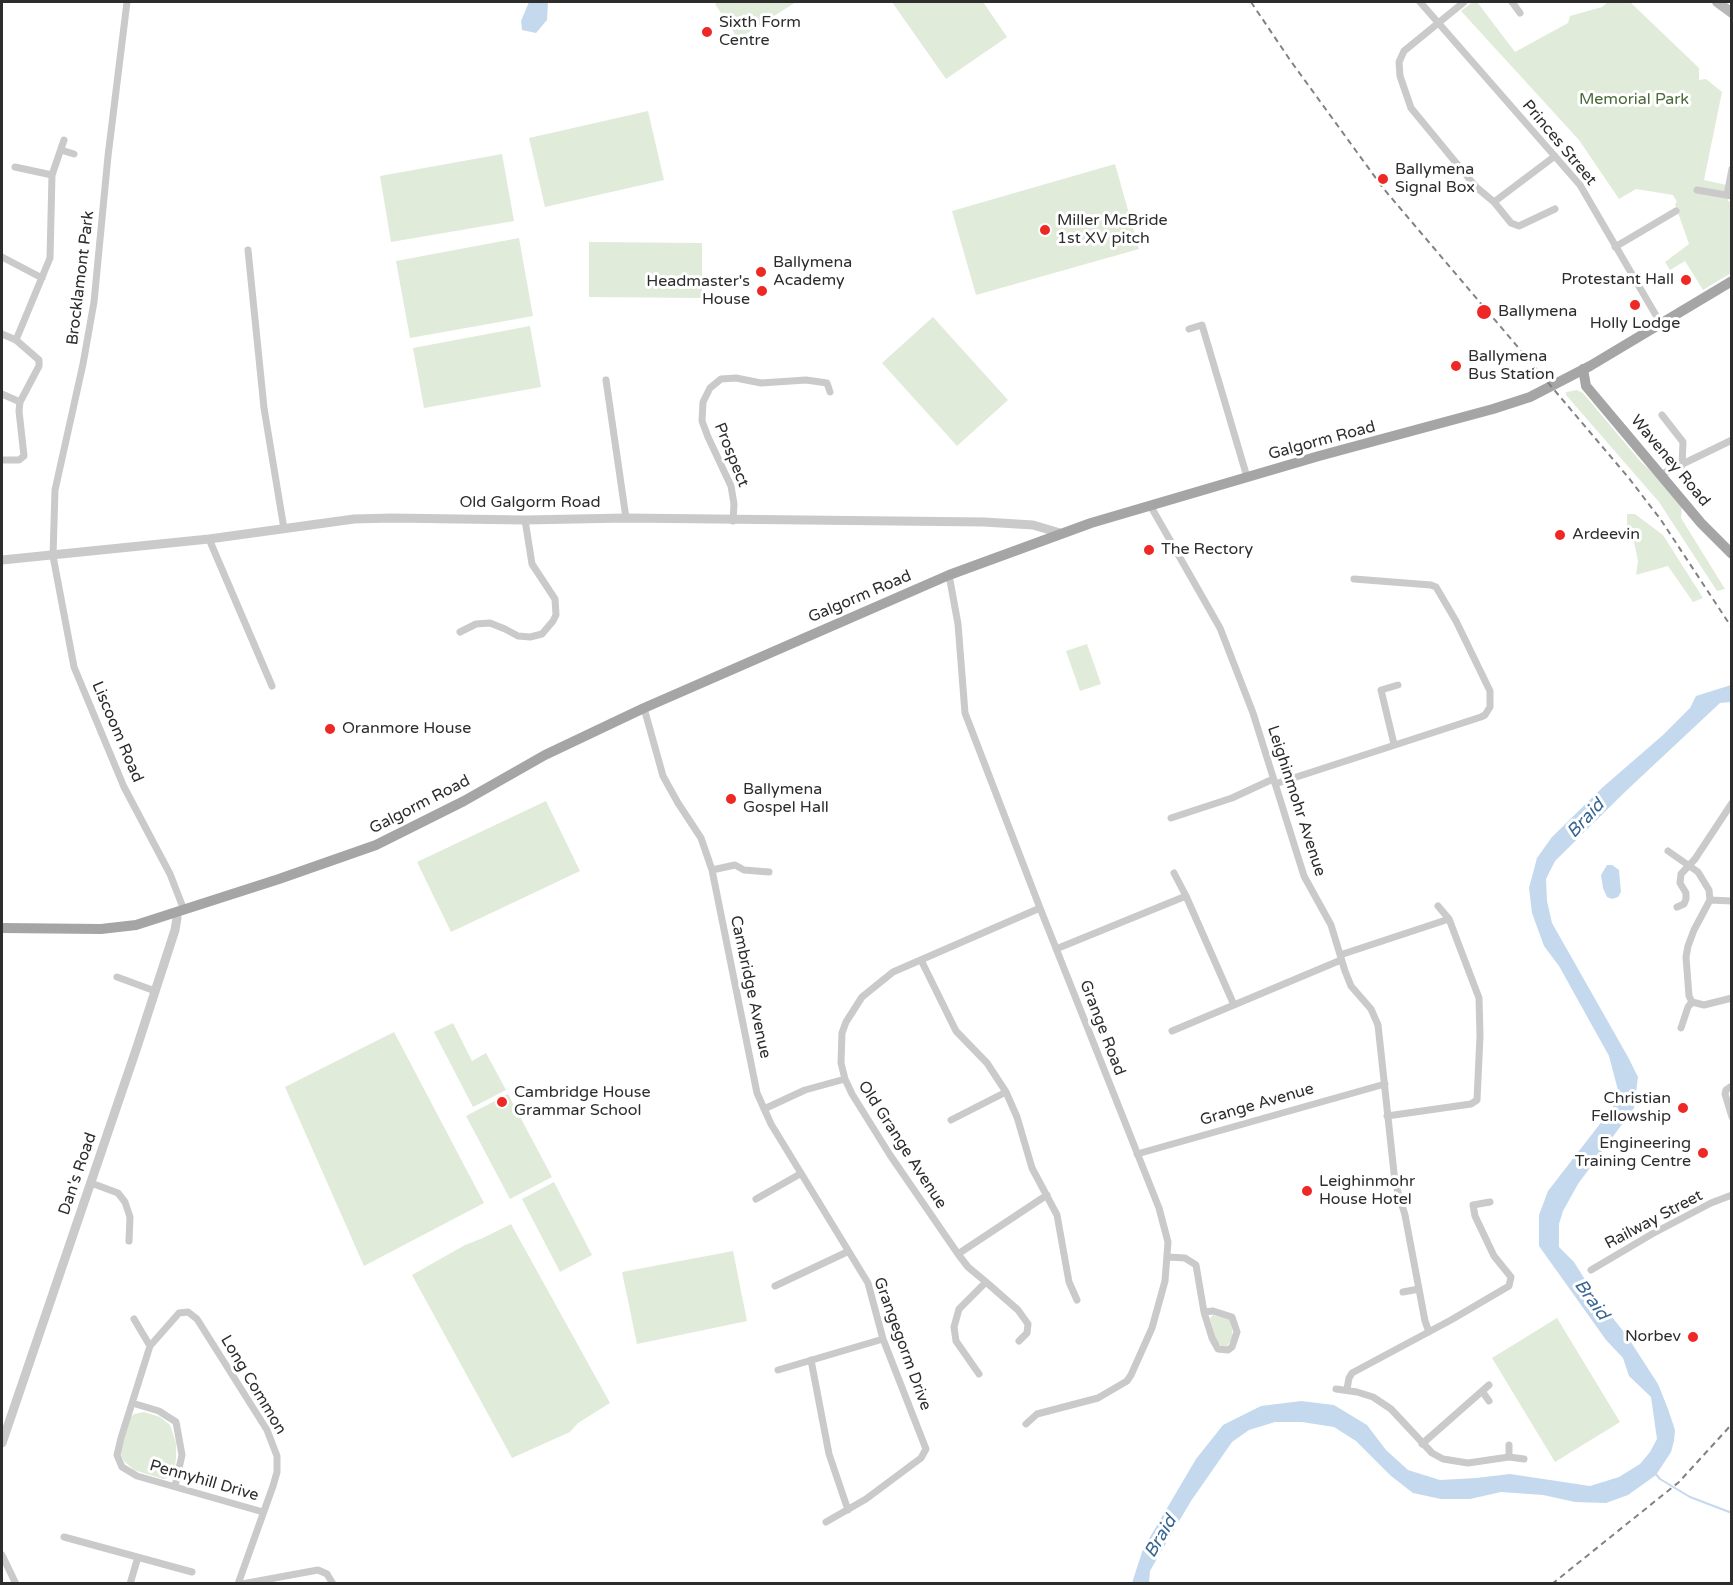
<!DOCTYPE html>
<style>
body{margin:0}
#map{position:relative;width:1733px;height:1585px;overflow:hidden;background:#fff;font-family:"Varela Round",sans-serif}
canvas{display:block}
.frame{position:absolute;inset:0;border:3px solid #2d2d2d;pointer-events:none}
</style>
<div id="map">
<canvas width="1733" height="1585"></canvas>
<div class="frame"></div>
</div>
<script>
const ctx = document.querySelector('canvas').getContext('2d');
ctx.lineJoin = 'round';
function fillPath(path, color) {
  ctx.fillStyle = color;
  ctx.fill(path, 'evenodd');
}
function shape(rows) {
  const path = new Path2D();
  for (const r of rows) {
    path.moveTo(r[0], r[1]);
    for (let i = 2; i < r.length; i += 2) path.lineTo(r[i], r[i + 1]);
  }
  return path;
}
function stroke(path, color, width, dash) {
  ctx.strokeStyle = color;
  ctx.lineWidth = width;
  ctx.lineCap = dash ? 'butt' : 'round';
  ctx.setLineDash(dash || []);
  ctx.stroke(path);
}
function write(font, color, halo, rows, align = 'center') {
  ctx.font = font + ' "Varela Round",sans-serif';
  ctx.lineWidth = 6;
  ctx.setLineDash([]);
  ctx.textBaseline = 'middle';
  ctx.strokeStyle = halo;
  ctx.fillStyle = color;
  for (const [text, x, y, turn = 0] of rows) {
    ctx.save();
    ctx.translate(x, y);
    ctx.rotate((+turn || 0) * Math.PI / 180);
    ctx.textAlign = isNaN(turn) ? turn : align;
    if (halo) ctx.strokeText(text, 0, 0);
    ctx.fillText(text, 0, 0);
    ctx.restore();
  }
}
const green = shape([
 [719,2,796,2,738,39,715,4],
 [892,2,983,2,1007,37,946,79],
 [1473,2,1477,2,1515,52,1568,23,1570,16,1602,7,1608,2,1630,2,1699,68,1699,80,1706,79,1722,92,1704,180,1731,186,1728,201,1732,202,1731,273,1703,290,1685,261,1670,270,1665,262,1689,244,1675,204,1677,202,1673,195,1636,189,1619,199,1579,140,1461,11],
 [648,111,664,180,545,207,529,138],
 [502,154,514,221,391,242,380,176],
 [1115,164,1139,249,976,295,952,211],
 [519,238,533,316,410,338,396,261],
 [589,242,702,243,702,298,589,297],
 [933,317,1008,400,957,446,882,363],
 [530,326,541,387,424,408,413,348],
 [1577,390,1583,393,1641,462,1658,478,1682,507,1681,518,1725,589,1717,591,1659,502,1566,395,1566,392],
 [1627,514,1635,514,1663,535,1703,598,1693,602,1668,566,1636,575,1638,561,1632,532,1627,527],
 [1087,644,1101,684,1080,691,1066,651],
 [546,801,580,871,451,932,417,862],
 [453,1023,472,1061,486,1053,506,1090,473,1107,434,1032],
 [394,1032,484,1203,364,1266,285,1087],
 [508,1094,552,1177,510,1199,466,1116],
 [554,1182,592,1255,560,1272,522,1199],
 [511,1224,610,1403,578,1423,570,1432,512,1458,412,1275,465,1245,483,1238],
 [733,1251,747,1321,637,1344,622,1272],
 [1213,1315,1229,1319,1231,1322,1233,1337,1227,1346,1222,1346,1216,1341,1210,1318],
 [1557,1318,1620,1422,1555,1462,1492,1358],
 [144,1412,160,1417,170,1425,176,1443,176,1458,174,1474,169,1478,163,1479,134,1470,124,1461,121,1455,121,1449,131,1417,134,1414]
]);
const water = shape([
 [529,2,548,2,547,20,536,33,522,30,521,21],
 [1731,685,1731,702,1720,703,1627,790,1555,861,1546,879,1547,901,1552,923,1628,1057,1638,1077,1634,1108,1578,1184,1563,1211,1559,1224,1559,1247,1574,1262,1594,1294,1627,1336,1658,1384,1668,1409,1675,1430,1674,1441,1671,1452,1656,1475,1628,1495,1606,1503,1575,1502,1543,1495,1501,1492,1470,1499,1441,1499,1413,1493,1391,1476,1356,1441,1334,1427,1302,1422,1275,1422,1249,1430,1232,1442,1191,1501,1159,1555,1150,1571,1149,1583,1132,1583,1143,1549,1196,1459,1223,1425,1261,1406,1301,1401,1334,1405,1367,1425,1386,1450,1408,1470,1440,1480,1476,1478,1510,1474,1590,1486,1619,1477,1640,1464,1650,1452,1657,1439,1651,1397,1629,1376,1623,1358,1606,1340,1539,1246,1539,1215,1548,1191,1613,1107,1619,1094,1609,1056,1559,966,1544,946,1532,913,1529,888,1537,858,1552,837,1603,787,1663,735,1690,708,1696,696],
 [1607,865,1612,865,1619,870,1621,892,1618,897,1612,899,1607,897,1603,888,1601,875]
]);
const stream = shape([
 [1655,1473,1660,1479,1690,1497,1732,1513]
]);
const minor = shape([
 [127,2,108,156,94,302,83,364,55,490,53,556,74,667,124,787,170,874,184,910],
 [1420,2,1580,185,1661,324],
 [1464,2,1404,51,1399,62,1400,76,1411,108,1476,187,1494,202,1555,156],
 [1512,2,1520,13],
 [61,150,74,154],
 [15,167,52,175],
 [1697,190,1732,196],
 [1727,195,1732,169],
 [1494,202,1511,223,1519,226,1555,209],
 [1615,247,1676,211],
 [248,250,264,408,284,529],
 [2,257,42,278],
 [1189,329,1202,325,1247,477],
 [2,334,16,340,39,360,39,366,20,402,19,411,24,456,19,460,2,460],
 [16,340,50,258,52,175,64,140],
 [606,380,626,518],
 [2,394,20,402],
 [1662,415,1683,442,1682,465],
 [1662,474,1732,440],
 [1150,505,1220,628,1253,713,1304,876,1331,925,1345,971,1351,986,1371,1009,1378,1025,1395,1182,1405,1215,1425,1321,1429,1332],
 [733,521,734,504,731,486,708,437,702,421,703,402,710,388,721,379,736,378,761,383,806,380,827,383,830,392],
 [209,539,272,686],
 [949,575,958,624,965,713,1040,908,1159,1208,1168,1242,1165,1281,1152,1328,1131,1375,1127,1381,1098,1398,1037,1414,1026,1424],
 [460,632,476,624,490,623,505,629,518,636,530,637,542,634,553,621,556,615,555,599,532,564,525,520],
 [644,708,663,776,678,803,701,838,712,870,757,1093,771,1124,868,1283,883,1339,926,1449,921,1458,866,1499,826,1522],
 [1394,744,1381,690,1398,685],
 [1275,784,1481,717,1485,715,1490,707,1490,691,1456,621,1436,587,1431,585,1354,579],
 [1171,818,1232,798,1273,779],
 [1668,851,1698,872,1709,890,1710,900,1694,930,1688,946,1686,957,1689,996,1692,1002,1704,1005,1732,998],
 [712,870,735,865,744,870,769,872],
 [1174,873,1186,896],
 [1710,900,1732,901],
 [1438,906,1449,919],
 [1677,907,1684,904,1686,899,1686,893,1680,883,1681,874,1695,859,1732,803],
 [1056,949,1186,896,1234,1005],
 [1340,955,1449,919,1479,998,1480,1036,1477,1100,1471,1104,1387,1116],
 [921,960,956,1031,987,1063,1006,1092,1017,1117,1032,1168,1057,1215,1069,1282,1077,1300],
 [117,977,155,991],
 [1681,1028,1688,1007,1692,1002],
 [1172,1031,1341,960],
 [1732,1086,1726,1090,1725,1094,1732,1117],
 [764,1109,805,1090,845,1079],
 [951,1120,1006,1092],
 [1137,1154,1385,1084],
 [91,1183,118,1193,125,1202,130,1217,129,1241],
 [756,1199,800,1174],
 [958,1254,1047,1195],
 [1168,1257,1185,1258,1196,1265,1204,1312,1212,1338,1218,1349,1228,1350,1232,1347,1237,1332,1232,1317,1213,1311,1204,1312],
 [1591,1270,1652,1234,1711,1203,1732,1195],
 [986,1282,968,1267,958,1254,890,1155,852,1094,845,1079,841,1063,842,1033,846,1022,862,997,893,972,1040,908],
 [775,1286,847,1252],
 [1403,1292,1419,1289],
 [134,1319,150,1346],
 [811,1360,829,1454,848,1510],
 [778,1370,883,1339],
 [979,1374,956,1341,954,1327,959,1309,986,1282,1018,1310,1028,1324,1027,1333,1019,1341],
 [1336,1389,1357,1392,1373,1397,1391,1409,1432,1453,1443,1459,1468,1463,1509,1457,1524,1459],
 [1347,1389,1349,1378,1352,1373,1451,1320,1509,1286,1511,1277,1494,1256,1475,1216,1473,1205,1490,1202],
 [1482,1391,1489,1401],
 [132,1403,159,1411,176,1422,182,1455,175,1486],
 [1422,1444,1489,1385],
 [1509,1445,1509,1457],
 [64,1537,192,1572],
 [2,1555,16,1584],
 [130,1584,138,1557],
 [238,1584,273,1486,277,1472,277,1456,267,1430,197,1319,188,1312,179,1313,150,1346,121,1438,117,1455,122,1467,137,1476,263,1512],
 [242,1584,318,1570,327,1574,333,1584]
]);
const tertiary = shape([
 [2,560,209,539,354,519,392,518,525,520,626,518,984,522,1033,525,1060,533],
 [2,1443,137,1047,175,930,177,918,176,913]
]);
const secondary = shape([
 [1717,2,1732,13]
]);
const primary = shape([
 [1583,369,1586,386,1701,523,1732,554],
 [2,928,101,929,136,925,279,879,376,845,464,801,545,755,644,708,949,575,1091,523,1319,456,1493,409,1530,397,1590,366,1732,281]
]);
const rail = shape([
 [1251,2,1290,60,1383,188,1628,477,1661,520,1732,628],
 [1552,1584,1679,1482,1732,1424]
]);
const markers = [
 [707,32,6,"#ee2824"],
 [1383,179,6,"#ee2824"],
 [1045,230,6,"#ee2824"],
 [761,272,6,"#ee2824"],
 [1686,280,6,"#ee2824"],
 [762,291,6,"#ee2824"],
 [1635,305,6,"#ee2824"],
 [1484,312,8,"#ee2824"],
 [1456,366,6,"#ee2824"],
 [1560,535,6,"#ee2824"],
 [1149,550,6,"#ee2824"],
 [330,729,6,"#ee2824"],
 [731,799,6,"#ee2824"],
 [502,1102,6,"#ee2824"],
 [1683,1108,6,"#ee2824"],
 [1703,1153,6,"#ee2824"],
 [1307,1191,6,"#ee2824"],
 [1693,1337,6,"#ee2824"]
];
const poiNames = [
 ["Sixth Form",719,23],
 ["Centre",719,41],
 ["Ballymena",1395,170],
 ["Signal Box",1395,188],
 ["Miller McBride",1057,221],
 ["1st XV pitch",1057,239],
 ["Ballymena",773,263],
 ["Academy",773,281],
 ["Protestant Hall",1674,280,"right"],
 ["Headmaster's",750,282,"right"],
 ["House",750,300,"right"],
 ["Ballymena",1498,312],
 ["Holly Lodge",1635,324,"center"],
 ["Ballymena",1468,357],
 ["Bus Station",1468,375],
 ["Ardeevin",1572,535],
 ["The Rectory",1161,550],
 ["Oranmore House",342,729],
 ["Ballymena",743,790],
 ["Gospel Hall",743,808],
 ["Cambridge House",514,1093],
 ["Grammar School",514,1111],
 ["Christian",1671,1099,"right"],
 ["Fellowship",1671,1117,"right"],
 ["Engineering",1691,1144,"right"],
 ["Training Centre",1691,1162,"right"],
 ["Leighinmohr",1319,1182],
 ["House Hotel",1319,1200],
 ["Norbev",1681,1337,"right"]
];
const parkNames = [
 ["Memorial Park",1634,100]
];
const streetNames = [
 ["Princes Street",1559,143,50],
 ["Brocklamont Park",81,278,-83],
 ["Galgorm Road",1322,441,-15],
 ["Prospect",731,455,68],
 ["Waveney Road",1670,461,50],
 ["Old Galgorm Road",530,503],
 ["Galgorm Road",860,597,-23],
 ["Liscoom Road",117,732,67],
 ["Leighinmohr Avenue",1296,801,72],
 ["Galgorm Road",420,805,-27],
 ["Cambridge Avenue",750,987,78],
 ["Grange Road",1102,1028,69],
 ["Grange Avenue",1257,1105,-16],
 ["Old Grange Avenue",902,1145,57],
 ["Dan's Road",78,1174,-71],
 ["Railway Street",1654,1220,-28],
 ["Grangegorm Drive",902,1344,70],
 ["Long Common",253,1385,59],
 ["Pennyhill Drive",204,1481,16]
];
const waterNames = [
 ["Braid",1586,819,-47],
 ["Braid",1591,1300,54],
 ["Braid",1161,1537,-59]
];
fillPath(green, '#e1ebd9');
fillPath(water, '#c4d9ed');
stroke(stream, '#c4d9ed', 2);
stroke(minor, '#cacaca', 7);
stroke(tertiary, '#cacaca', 9);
stroke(secondary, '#b7b7b7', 10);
stroke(primary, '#a5a5a5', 10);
stroke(rail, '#828282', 2, [6, 4.5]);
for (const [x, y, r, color] of markers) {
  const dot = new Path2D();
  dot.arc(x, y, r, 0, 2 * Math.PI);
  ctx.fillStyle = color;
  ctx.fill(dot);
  stroke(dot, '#fff', 2);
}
write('16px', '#2d2d2d', '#fff', poiNames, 'left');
write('16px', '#4b6a38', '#fff', parkNames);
write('16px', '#2d2d2d', '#fff', streetNames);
write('italic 18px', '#376692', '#fff', waterNames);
</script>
